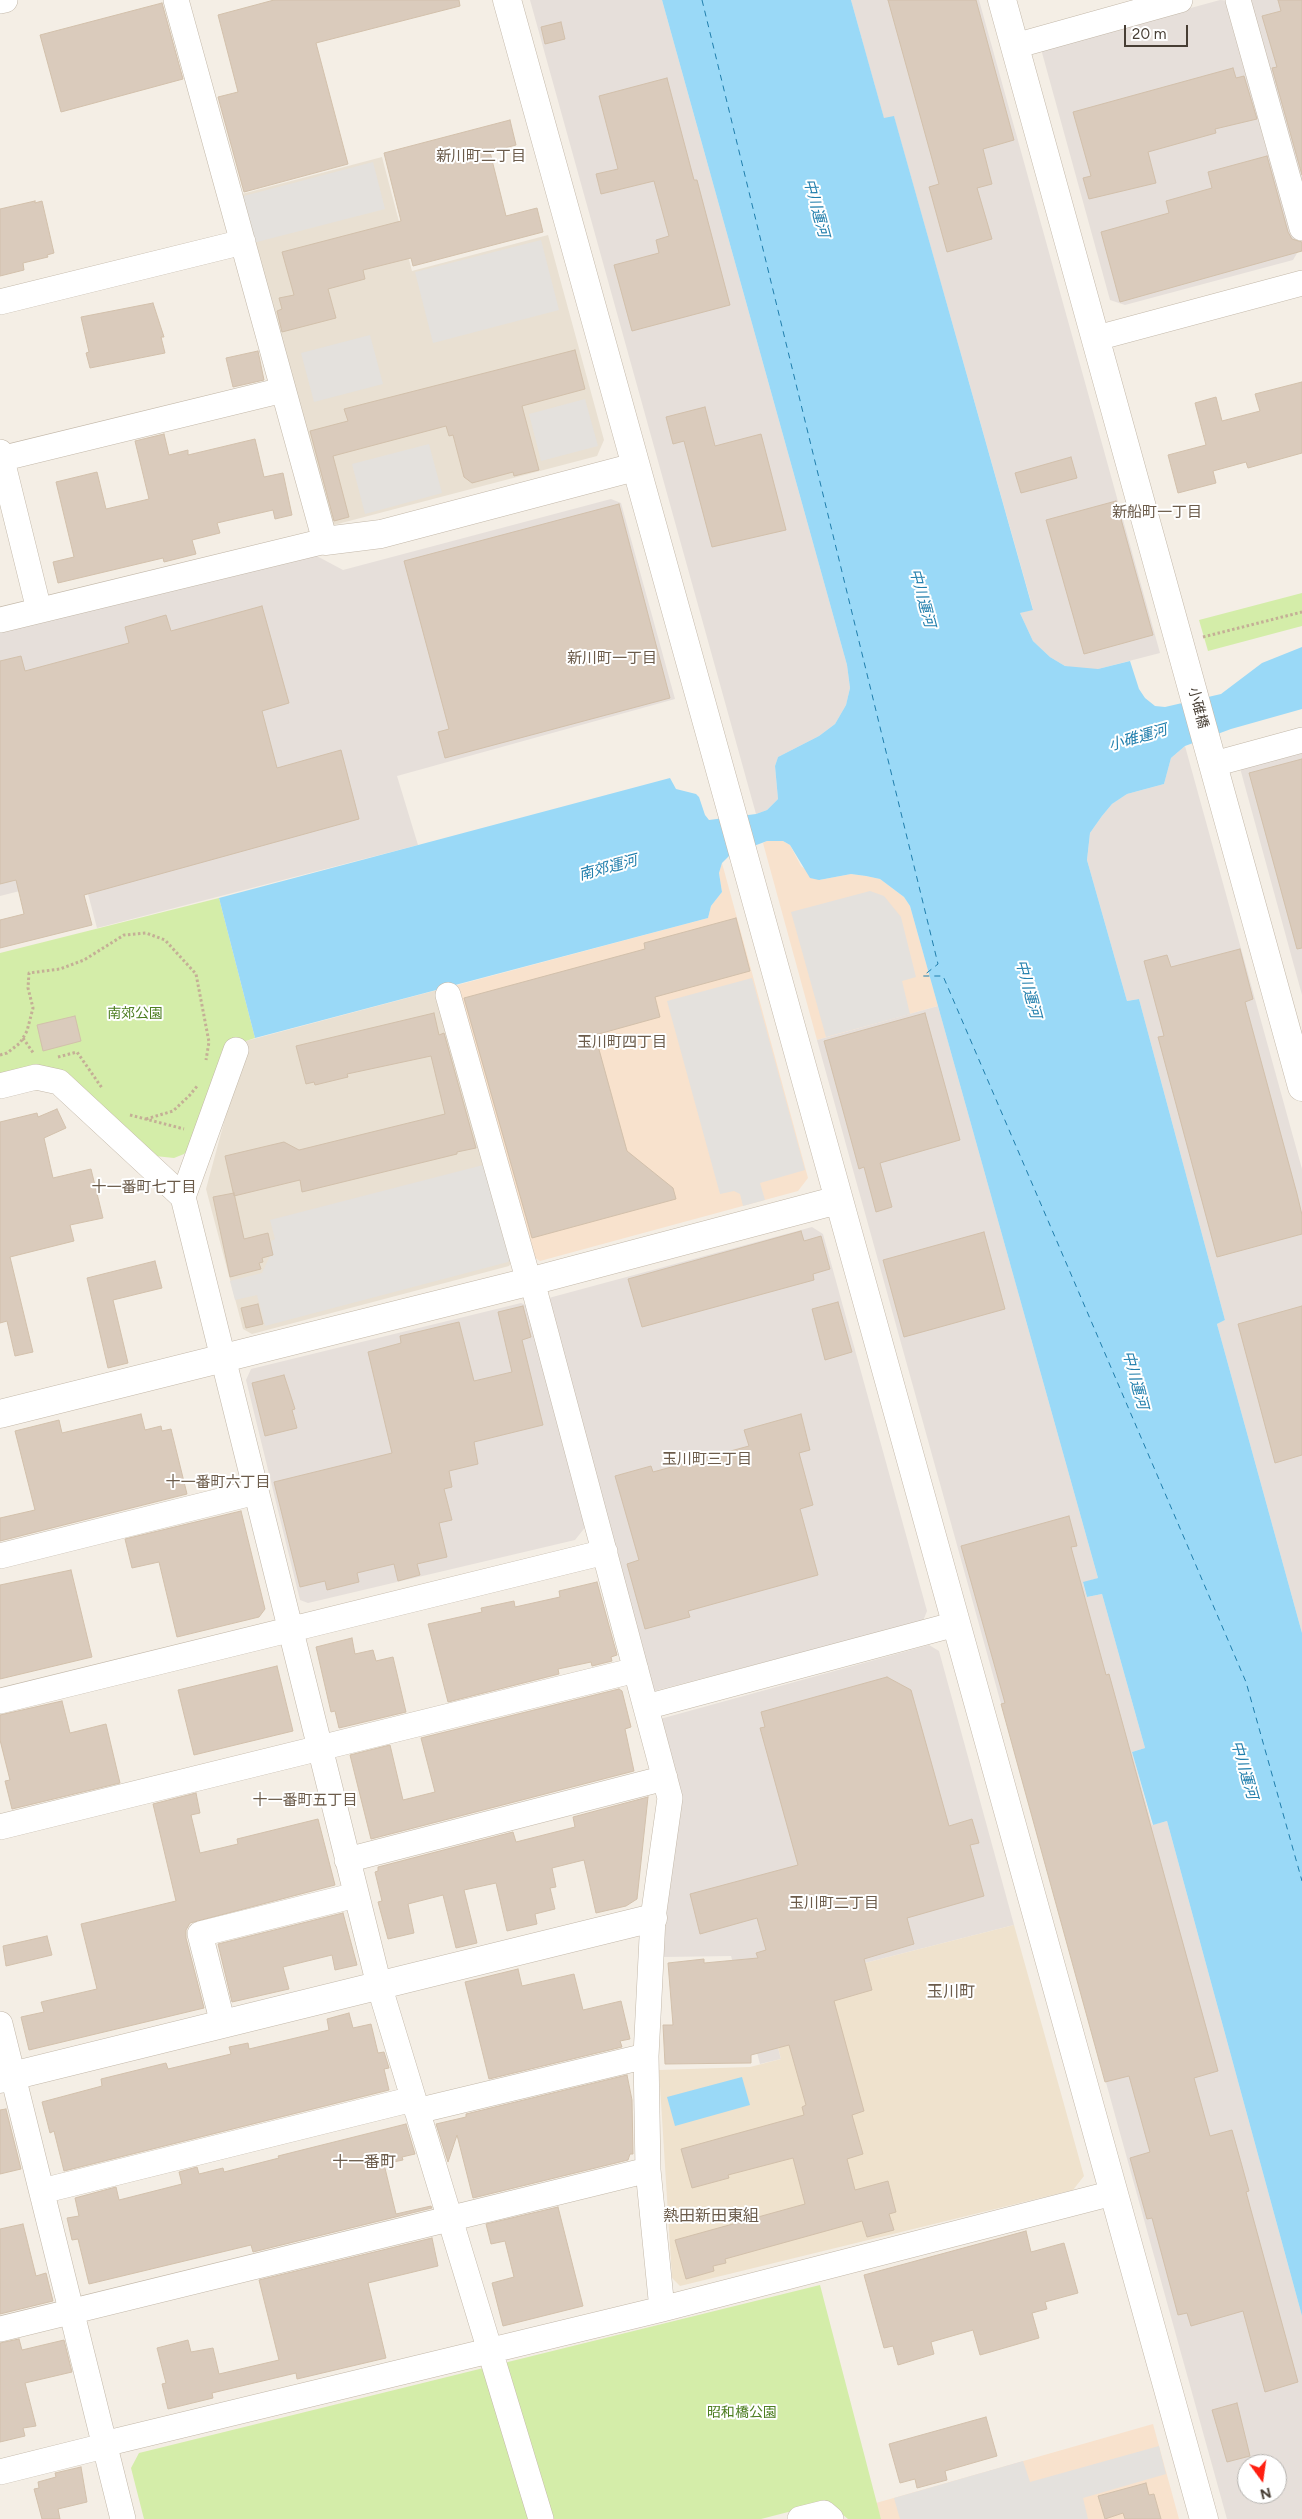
<!DOCTYPE html>
<meta charset="utf-8">
<style>
body{margin:0}
#map{position:relative;width:1302px;height:2519px;overflow:hidden;background:#f4eee5;font-family:Figtree,sans-serif}
canvas{display:block}
.north{position:absolute;left:1237px;top:2454px;width:50px;height:50px;box-sizing:border-box;background:#fff;border:1px solid #b5b2ae;border-radius:50%;rotate:166deg;font-size:14px;font-weight:700;line-height:20px;text-align:center;color:#473e34}
.north::after{content:'';display:block;margin:auto;width:18px;height:22px;background:#ff1f11;clip-path:polygon(50% 0,100% 100%,50% 72%,0 100%)}
.scale{position:absolute;left:1124px;top:25px;width:64px;height:22px;box-sizing:border-box;border:2px solid #473e34;border-top:0;padding-left:6px;font-size:15px;line-height:18px;white-space:nowrap;color:#473e34;-webkit-text-stroke:4px #fff;paint-order:stroke}
</style>
<div id="map">
<canvas width="1302" height="2519"></canvas>
<div class="north">N</div>
<div class="scale">20 m</div>
</div>
<script>
const ctx = document.querySelector('canvas').getContext('2d');
ctx.lineJoin = 'round';
function fillPath(path, color) {
  ctx.fillStyle = color;
  ctx.fill(path, 'evenodd');
}
function shape(rows) {
  const path = new Path2D();
  for (const r of rows) {
    path.moveTo(r[0], r[1]);
    for (let i = 2; i < r.length; i += 2) path.lineTo(r[i], r[i + 1]);
  }
  return path;
}
function stroke(path, color, width, dash) {
  ctx.strokeStyle = color;
  ctx.lineWidth = width;
  ctx.lineCap = dash ? 'butt' : 'round';
  ctx.setLineDash(dash || []);
  ctx.stroke(path);
}
function write(font, color, halo, rows, align = 'center') {
  ctx.font = font + ' Figtree,"Noto Sans JP",sans-serif';
  ctx.lineWidth = 4;
  ctx.setLineDash([]);
  ctx.textBaseline = 'middle';
  ctx.strokeStyle = halo;
  ctx.fillStyle = color;
  for (const [text, x, y, turn = 0] of rows) {
    ctx.save();
    ctx.translate(x, y);
    ctx.rotate((+turn || 0) * Math.PI / 180);
    ctx.textAlign = isNaN(turn) ? turn : align;
    if (halo) ctx.strokeText(text, 0, 0);
    ctx.fillText(text, 0, 0);
    ctx.restore();
  }
}
const residential = shape([
 [382,157,412,271,548,235,604,440,597,456,330,526,238,195],
 [441,989,513,1259,509,1266,252,1334,243,1329,206,1189,246,1041]
]);
const commercial = shape([
 [767,841,783,841,790,845,801,866,819,880,851,874,866,876,880,879,904,897,910,906,938,1006,817,1040,763,843],
 [722,863,808,1178,798,1191,540,1261,527,1253,454,986,708,918,711,906,722,892,719,873],
 [1153,2424,1179,2519,881,2519,876,2503]
]);
const industrial = shape([
 [530,0,662,0,847,665,850,688,846,705,835,724,819,736,778,757,775,766,778,799,767,810,756,814],
 [851,0,979,0,1160,653,1098,669,1078,669,1065,666,1050,657,1033,641,1020,613,1033,609,894,117,884,119],
 [1220,0,1231,1,1299,250,1293,260,1125,305,1110,300,1041,49],
 [1248,0,1302,0,1302,194],
 [611,499,621,503,675,699,397,776,418,845,97,928,83,875,0,896,0,632,313,554,343,570],
 [1185,746,1302,1169,1302,1633,1217,1324,1225,1320,1139,999,1127,1001,1087,860,1090,833,1102,816,1112,804,1127,794,1164,784,1171,758],
 [1302,747,1302,995,1240,768],
 [938,1006,1098,1578,1083,1583,1087,1597,1102,1594,1145,1748,1132,1752,1152,1825,1167,1821,1302,2316,1302,2519,1227,2519,817,1040],
 [1247,2464,1277,2464,1277,2494,1247,2494],
 [812,1227,823,1234,927,1611,923,1621,654,1691,545,1299],
 [521,1303,530,1307,587,1525,575,1540,308,1603,300,1600,246,1380,251,1369],
 [929,1645,939,1651,1014,1925,763,1989,781,2059,760,2064,731,1956,663,1957,668,1897,660,1719]
]);
const education = shape([
 [1014,1925,1084,2176,1073,2190,680,2286,672,2278,659,2070,750,2067,781,2059,763,1989]
]);
const green = shape([
 [1302,593,1302,626,1208,651,1199,620],
 [219,898,255,1038,246,1041,245,1045,222,1051,191,1147,184,1154,174,1158,155,1156,64,1076,0,1077,0,953],
 [820,2285,881,2519,848,2519,827,2502,761,2519,144,2519,131,2468,139,2453]
]);
const parking = shape([
 [373,162,385,209,253,243,240,197],
 [541,240,559,310,433,343,415,272],
 [370,335,383,384,314,402,301,353],
 [585,399,598,446,541,461,529,414],
 [429,444,442,493,365,514,352,464],
 [870,891,884,896,901,917,916,977,902,981,910,1014,826,1037,791,912],
 [752,978,805,1170,760,1183,765,1200,743,1206,740,1194,734,1191,720,1194,667,1001],
 [487,1164,511,1256,508,1262,265,1326,257,1295,235,1300,230,1281,262,1273,272,1251,271,1241,275,1239,270,1220],
 [1159,2446,1166,2474,1083,2498,1088,2519,900,2519,894,2498,1023,2461,1030,2482]
]);
const water = shape([
 [662,0,851,0,884,118,894,116,1033,610,1020,613,1033,641,1050,657,1065,666,1098,669,1130,661,1139,689,1145,698,1155,706,1165,707,1221,694,1262,663,1302,647,1302,709,1231,729,1185,746,1171,758,1164,784,1127,794,1112,804,1102,816,1090,833,1087,860,1127,1001,1139,999,1225,1320,1217,1324,1302,1633,1302,2316,1167,1821,1153,1825,1132,1752,1145,1748,1102,1594,1087,1597,1083,1582,1098,1578,910,906,904,897,880,879,866,876,851,874,819,880,810,878,790,845,783,841,767,841,730,855,722,863,719,873,722,892,711,906,708,918,255,1038,219,898,670,778,676,789,696,794,699,797,705,815,709,820,756,814,767,810,778,799,775,766,778,757,819,736,835,724,846,705,850,688,847,665],
 [742,2077,750,2105,675,2126,667,2097]
]);
const ferry = shape([
 [702,0,938,964,923,976,943,976,1246,1682,1302,1881]
]);
const building = shape([
 [274,0,459,0,460,6,316,43,348,164,244,192,218,97,238,92,218,15,274,0],
 [888,0,976,0,1014,140,983,149,992,184,977,188,992,239,947,252,929,187,939,184,888,0],
 [1278,0,1302,0,1302,175,1272,68,1277,67,1262,16,1281,11,1278,0],
 [162,3,183,79,61,112,40,35,162,3],
 [561,22,565,39,545,44,541,27,561,22],
 [1233,68,1236,78,1244,76,1257,119,1215,129,1216,133,1148,152,1156,183,1089,199,1083,178,1091,176,1073,112,1233,68],
 [667,78,694,180,697,180,730,305,632,331,614,265,659,253,656,240,669,236,654,181,601,194,596,174,618,169,599,96,667,78],
 [510,120,516,145,490,152,506,216,537,208,543,232,413,266,411,258,363,270,365,279,328,289,336,318,282,332,277,311,282,309,279,298,294,295,282,252,401,221,384,153,510,120],
 [1267,156,1288,232,1292,239,1302,242,1302,251,1120,302,1101,232,1169,213,1166,201,1212,188,1208,172,1267,156],
 [35,201,35,203,42,201,54,253,47,255,48,257,23,263,24,270,0,276,0,209,35,201],
 [153,303,164,337,161,337,165,353,90,368,86,353,89,352,81,317,153,303],
 [575,350,585,389,522,406,539,470,514,476,513,472,472,483,464,477,453,435,449,436,446,426,333,456,349,517,334,521,310,431,348,421,344,409,575,350],
 [258,351,264,380,233,387,226,358,258,351],
 [1302,382,1302,453,1248,468,1246,462,1213,471,1216,483,1178,493,1168,455,1206,445,1195,403,1216,397,1222,421,1260,411,1255,394,1302,382],
 [705,407,715,446,761,434,786,530,712,547,684,441,673,444,666,417,705,407],
 [164,434,169,455,188,450,188,455,255,439,264,477,283,473,292,515,275,519,273,510,217,523,220,533,192,540,196,554,164,562,163,558,58,583,53,562,74,557,56,482,97,472,106,509,149,499,135,441,164,434],
 [1071,457,1077,478,1021,493,1015,473,1071,457],
 [1116,501,1153,635,1084,654,1046,520,1116,501],
 [619,504,670,698,445,758,438,732,449,729,404,561,619,504],
 [262,606,289,703,262,711,277,768,341,750,359,819,84,895,92,925,0,948,0,920,24,914,16,880,0,884,0,661,21,656,25,671,129,643,125,627,166,615,171,631,262,606],
 [1302,759,1302,948,1297,949,1249,773,1302,759],
 [736,918,750,971,655,997,660,1017,595,1035,627,1151,673,1188,676,1199,532,1238,464,998,645,949,644,943,736,918],
 [1240,949,1253,999,1245,1002,1297,1194,1302,1215,1302,1234,1217,1257,1158,1037,1164,1036,1144,961,1167,955,1171,967,1240,949],
 [434,1013,439,1035,444,1033,476,1148,457,1152,457,1154,302,1192,300,1180,234,1196,225,1156,284,1142,299,1150,445,1114,431,1056,347,1074,348,1077,315,1085,314,1082,306,1084,296,1046,434,1013],
 [925,1013,960,1140,880,1163,892,1207,876,1212,864,1167,859,1169,824,1041,925,1013],
 [75,1016,81,1041,43,1051,37,1025,75,1016],
 [57,1109,66,1128,44,1138,53,1178,91,1169,103,1218,70,1225,74,1241,10,1257,33,1352,15,1356,7,1321,0,1323,0,1122,37,1113,38,1117,57,1109],
 [234,1193,244,1239,268,1233,273,1255,262,1258,263,1262,259,1263,261,1269,230,1277,213,1197,234,1193],
 [801,1231,804,1241,821,1236,830,1269,813,1274,814,1280,642,1327,628,1279,801,1231],
 [984,1232,1005,1309,904,1337,883,1260,984,1232],
 [155,1261,162,1288,113,1300,128,1363,108,1368,87,1278,155,1261],
 [838,1302,852,1352,825,1360,812,1309,838,1302],
 [258,1304,263,1324,246,1328,241,1308,258,1304],
 [523,1306,531,1337,522,1340,543,1425,474,1442,478,1464,449,1471,452,1487,444,1489,452,1520,439,1523,447,1557,417,1564,420,1575,398,1581,394,1564,357,1573,359,1582,327,1590,325,1581,300,1587,274,1482,392,1453,368,1352,401,1343,400,1336,459,1322,474,1381,512,1372,498,1312,523,1306],
 [1302,1306,1302,1455,1275,1463,1238,1324,1302,1306],
 [284,1375,295,1409,292,1410,297,1428,265,1436,252,1383,284,1375],
 [141,1414,145,1430,161,1426,162,1431,171,1429,187,1494,0,1541,0,1518,35,1510,15,1431,59,1420,62,1433,141,1414],
 [801,1414,810,1450,799,1453,813,1505,800,1509,818,1575,688,1611,690,1617,645,1629,627,1564,639,1560,615,1476,651,1466,653,1472,749,1446,744,1430,801,1414],
 [241,1511,265,1609,259,1617,177,1637,159,1562,132,1568,125,1539,241,1511],
 [1069,1516,1077,1546,1071,1547,1106,1675,1109,1674,1218,2071,1194,2078,1210,2136,1232,2130,1249,2191,1246,2192,1298,2382,1265,2392,1243,2311,1191,2326,1187,2313,1178,2315,1152,2218,1147,2219,1130,2158,1150,2152,1129,2076,1105,2082,1001,1704,1005,1703,961,1546,1069,1516],
 [71,1570,92,1657,0,1679,0,1585,71,1570],
 [597,1582,617,1655,611,1657,612,1661,592,1666,591,1662,558,1669,559,1674,448,1702,428,1624,482,1612,481,1608,514,1601,515,1607,560,1597,559,1591,597,1582],
 [352,1638,355,1654,373,1650,376,1661,393,1657,406,1712,339,1728,335,1711,331,1712,316,1647,352,1638],
 [277,1666,293,1731,194,1755,178,1690,277,1666],
 [887,1677,911,1690,949,1826,972,1819,979,1843,970,1845,984,1896,907,1918,914,1944,864,1959,872,1990,834,2001,864,2111,852,2115,863,2154,847,2159,855,2190,888,2181,896,2212,889,2214,894,2230,867,2237,862,2221,725,2259,726,2263,713,2266,714,2271,686,2279,675,2240,805,2204,793,2158,728,2175,729,2178,692,2188,681,2149,804,2115,802,2107,806,2105,789,2045,751,2055,751,2063,665,2064,663,2025,673,2025,668,1963,704,1959,704,1963,758,1958,756,1953,766,1950,757,1918,700,1934,690,1894,798,1865,760,1728,765,1727,761,1712,887,1677],
 [619,1689,622,1691,631,1727,625,1729,634,1771,371,1839,350,1755,390,1745,403,1800,435,1792,421,1738,619,1689],
 [62,1701,70,1733,106,1724,120,1783,12,1809,5,1781,10,1780,0,1740,0,1715,62,1701],
 [196,1793,200,1813,191,1815,200,1853,238,1844,237,1839,318,1819,335,1885,190,1923,186,1930,186,1938,204,2008,29,2050,21,2017,44,2012,41,2002,97,1989,81,1924,176,1901,153,1804,196,1793],
 [648,1797,637,1899,626,1906,596,1913,584,1860,552,1868,556,1887,550,1888,555,1909,535,1914,537,1924,507,1931,496,1883,464,1890,477,1943,456,1948,443,1895,408,1904,414,1933,388,1939,378,1902,382,1901,375,1872,378,1871,378,1867,513,1832,516,1842,575,1827,573,1817,648,1797],
 [343,1913,357,1965,335,1970,332,1955,283,1967,289,1989,232,2002,218,1944,343,1913],
 [47,1936,52,1955,6,1966,3,1946,47,1936],
 [518,1969,522,1986,574,1974,583,2010,621,2001,630,2039,620,2041,622,2047,489,2079,465,1982,518,1969],
 [349,2013,353,2028,371,2024,378,2053,384,2052,389,2068,384,2069,389,2090,64,2171,54,2131,50,2133,42,2102,102,2086,101,2079,166,2063,168,2069,231,2054,229,2047,248,2043,249,2049,329,2030,327,2019,349,2013],
 [627,2075,632,2100,633,2154,630,2154,628,2160,473,2198,457,2135,448,2162,436,2124,466,2117,466,2114,627,2075],
 [6,2109,21,2169,0,2174,0,2110,6,2109],
 [406,2124,415,2154,402,2157,403,2160,384,2164,396,2214,431,2206,432,2208,253,2252,251,2245,89,2284,78,2239,72,2240,67,2218,79,2216,75,2198,116,2187,119,2200,182,2184,179,2172,197,2167,199,2174,223,2168,224,2172,279,2158,278,2156,406,2124],
 [558,2207,583,2306,503,2326,492,2283,514,2277,505,2241,491,2244,486,2224,558,2207],
 [23,2224,36,2276,46,2273,53,2301,0,2314,0,2229,23,2224],
 [1026,2231,1031,2252,1064,2243,1078,2293,1045,2302,1047,2309,1032,2313,1039,2338,980,2355,973,2330,931,2342,934,2354,898,2365,893,2346,884,2348,864,2275,1026,2231],
 [432,2238,438,2266,368,2283,386,2358,297,2379,296,2373,212,2393,213,2398,168,2409,162,2384,166,2383,157,2348,188,2340,191,2352,213,2348,219,2374,279,2360,259,2280,432,2238],
 [19,2339,22,2350,64,2340,72,2372,25,2383,36,2426,23,2428,25,2436,0,2442,0,2343,19,2339],
 [1237,2403,1250,2456,1227,2462,1212,2410,1237,2403],
 [986,2417,997,2456,945,2471,947,2480,917,2488,915,2479,900,2483,889,2444,986,2417],
 [81,2467,87,2502,58,2509,60,2519,42,2519,34,2489,39,2488,38,2482,56,2477,55,2473,81,2467],
 [1146,2483,1149,2495,1154,2494,1161,2519,1125,2519,1123,2513,1105,2519,1098,2496,1146,2483]
]);
const path = shape([
 [1203,637,1302,612],
 [23,1038,34,1054],
 [0,1055,7,1053,20,1043,27,1031,33,1008,28,988,29,973,60,969,84,960,124,935,146,933,165,940,196,974,209,1042,206,1060],
 [58,1057,77,1052,102,1088],
 [130,1115,184,1129],
 [146,1119,173,1111,189,1096,198,1085]
]);
const minor = shape([
 [1238,0,1302,228],
 [0,1,5,0],
 [1015,46,1180,0],
 [0,302,243,242],
 [1097,338,1302,283],
 [0,452,39,610],
 [0,459,283,390],
 [0,620,325,541,176,0],
 [1214,764,1302,740],
 [448,995,529,1282],
 [0,1086,36,1077,59,1082,183,1197,379,1985,541,2519],
 [183,1197,236,1050],
 [532,1281,670,1798,653,1918,646,2056,648,2170,662,2309],
 [0,1556,256,1492],
 [0,1701,605,1552],
 [646,1707,956,1624],
 [0,1827,636,1670],
 [347,1860,665,1778],
 [0,2024,123,2519],
 [223,2024,200,1934,356,1895],
 [417,2111,646,2056],
 [42,2191,413,2099],
 [0,2329,648,2170],
 [104,2444,662,2309,1113,2193],
 [0,2472,104,2446],
 [800,2519,824,2513,831,2519]
]);
const tertiary = shape([
 [507,0,1204,2519],
 [1002,0,1302,1087],
 [325,541,381,534,635,467],
 [0,1414,532,1281,838,1200],
 [0,2079,653,1918]
]);
const streetNames = [
 ["小碓橋",1198,708,75]
];
const parkNames = [
 ["南郊公園",135,1014],
 ["昭和橋公園",742,2413]
];
const neighbourhoodNames = [
 ["新川町二丁目",481,157],
 ["新船町一丁目",1157,513],
 ["新川町一丁目",612,659],
 ["玉川町四丁目",622,1043],
 ["十一番町七丁目",144,1188],
 ["玉川町三丁目",707,1460],
 ["十一番町六丁目",218,1483],
 ["十一番町五丁目",305,1801],
 ["玉川町二丁目",834,1904]
];
const waterNames = [
 ["中川運河",816,208,75],
 ["中川運河",922,598,75],
 ["小碓運河",1138,738,-16],
 ["南郊運河",608,868,-15],
 ["中川運河",1028,989,75],
 ["中川運河",1135,1380,75],
 ["中川運河",1244,1770,74]
];
const quarterNames = [
 ["玉川町",951,1992],
 ["十一番町",364,2162],
 ["熱田新田東組",711,2216]
];
fillPath(residential, '#e9e0d2');
fillPath(commercial, '#f8e2cd');
fillPath(industrial, '#e6dfda');
fillPath(education, '#efe2cd');
fillPath(green, '#d4eda9');
fillPath(parking, '#e4e1dd');
fillPath(water, '#9ad9f7');
stroke(ferry, '#207eac', 1, [6, 5]);
fillPath(building, '#dacbbc');
stroke(building, '#d2c0ab', 1);
stroke(minor, '#c3b8a9', 26);
stroke(tertiary, '#c3b8a9', 29);
stroke(path, '#c4af96', 3, [2.5, 2.5]);
stroke(minor, '#fff', 25);
stroke(tertiary, '#fff', 28);
write('14px', '#473e34', '#fff', streetNames);
write('14px', '#4d7e21', '#fff', parkNames);
write('15px', '#6b5b4a', '#fff', neighbourhoodNames);
write('italic 15px', '#207eac', '#fff', waterNames);
write('16px', '#6b5b4a', '#fff', quarterNames);
</script>
